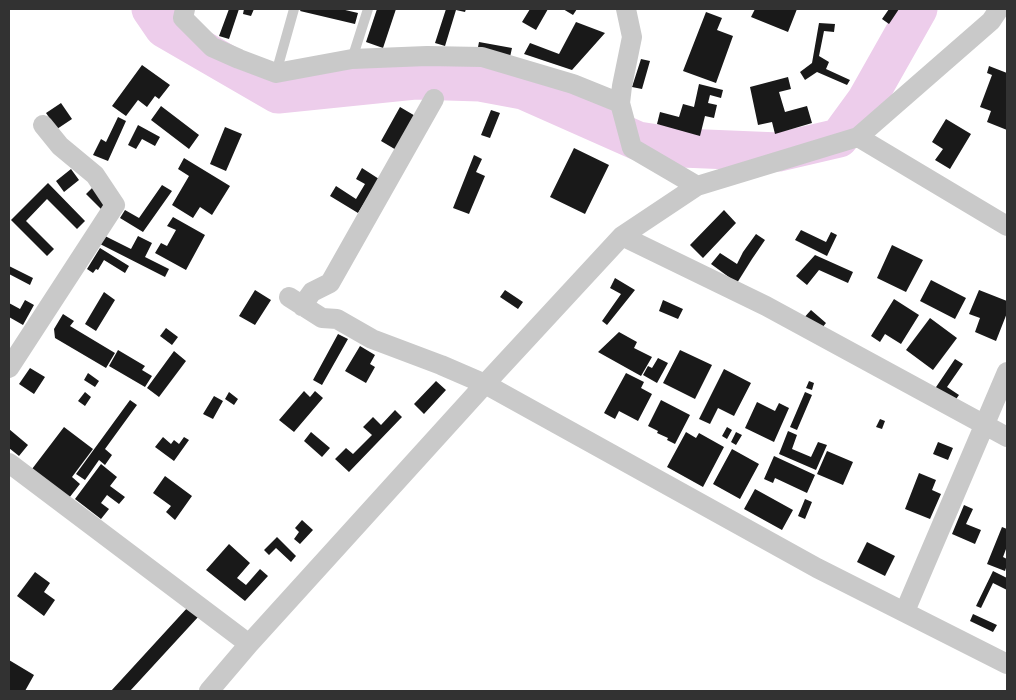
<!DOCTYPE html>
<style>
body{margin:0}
#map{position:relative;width:1016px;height:700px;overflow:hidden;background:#fff;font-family:"Source Sans 3",sans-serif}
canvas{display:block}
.frame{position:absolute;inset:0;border:10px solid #323232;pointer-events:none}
</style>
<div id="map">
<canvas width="1016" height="700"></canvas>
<div class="frame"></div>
</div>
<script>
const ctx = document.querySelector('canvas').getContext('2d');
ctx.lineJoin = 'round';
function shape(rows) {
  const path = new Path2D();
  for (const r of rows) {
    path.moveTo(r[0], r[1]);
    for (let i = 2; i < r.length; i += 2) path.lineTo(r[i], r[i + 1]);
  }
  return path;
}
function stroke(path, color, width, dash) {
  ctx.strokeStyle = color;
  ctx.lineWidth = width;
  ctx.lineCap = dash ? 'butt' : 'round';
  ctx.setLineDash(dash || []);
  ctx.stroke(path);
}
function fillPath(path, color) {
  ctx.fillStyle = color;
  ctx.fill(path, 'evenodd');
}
const river = shape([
 [151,9,164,28,278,94,415,80,480,82,523,90,638,141,682,148,779,152,839,138,866,101,918,9]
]);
const building = shape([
 [229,9,239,9,229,39,219,36],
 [244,9,254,9,251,16,243,14],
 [301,9,341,9,358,13,355,24,300,11],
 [377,9,396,9,383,48,366,42],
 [446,9,466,9,465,12,456,10,445,46,435,43],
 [530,9,548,9,536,30,522,22],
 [563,9,577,9,573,15],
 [755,9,797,9,788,32,751,17],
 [889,9,899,9,889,24,882,19],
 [706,12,722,18,717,30,733,36,716,83,683,71],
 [576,22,605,33,572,70,524,54,530,43,559,54],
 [819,23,835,24,834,32,824,31,819,56,829,62,826,69,850,80,847,85,817,72,805,80,800,72,812,63],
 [479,42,512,48,510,57,477,52],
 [641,59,650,61,642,89,632,87],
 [142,65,170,85,159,99,155,96,147,107,138,100,126,116,112,106],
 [989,66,1007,73,1007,130,987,122,991,111,980,107,992,75,987,73],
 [788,77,791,89,779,92,785,112,807,106,812,123,775,134,772,122,758,125,750,87],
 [699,84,723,90,721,98,710,95,708,103,717,105,714,118,705,116,700,136,657,124,660,112,679,117,683,104,694,107],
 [61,103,72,119,57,129,46,113],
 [161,106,199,135,189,149,151,120],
 [400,107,417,117,398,151,381,141],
 [491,110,500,113,490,138,481,135],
 [118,117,126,121,108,161,93,155,101,139,106,142],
 [946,119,971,134,950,169,935,160,943,149,932,142],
 [138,125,160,137,155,146,142,139,136,149,128,145],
 [225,127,242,134,226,171,210,164],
 [574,148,609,165,585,214,550,197],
 [474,155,482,159,476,172,485,176,469,214,453,208],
 [184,158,230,186,212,215,200,207,193,218,172,205,189,176,178,169],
 [362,168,379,179,358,213,330,196,336,186,356,199,365,184,356,179],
 [71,169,79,180,64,192,56,181],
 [48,183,85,221,77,229,47,199,26,221,54,249,47,256,11,220],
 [162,185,172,191,143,232,120,218,125,210,139,218],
 [93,187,109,204,102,210,86,194],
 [724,210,736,223,703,258,690,245],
 [173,217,205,235,186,270,155,253,161,243,167,246,176,230,167,226],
 [801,230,826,242,831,232,837,235,827,256,795,240],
 [756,234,765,240,752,259,737,283,711,264,720,253,737,264,743,252],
 [105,236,131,249,138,236,152,243,145,257,169,269,165,277,100,244],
 [892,245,923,260,906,292,877,278],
 [100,248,129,266,125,273,104,260,98,270,96,269,93,273,87,269],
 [815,255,853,272,848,283,819,270,807,285,796,276],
 [9,266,33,278,30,285,9,274],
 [615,278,635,290,607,325,602,321,621,294,610,288],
 [931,280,966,298,955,319,920,301],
 [255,290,271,300,255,325,239,316],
 [505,290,523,302,518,309,500,297],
 [979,290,1007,301,1007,313,996,341,975,332,980,318,969,314],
 [104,292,115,300,96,331,85,324],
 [894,299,919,315,901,344,885,334,880,342,871,336],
 [25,300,34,305,23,325,9,317,9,303,20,309],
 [663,300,683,309,678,319,659,311],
 [811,310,826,323,818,333,802,320],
 [63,314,74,321,70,326,115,353,106,368,55,338,54,329],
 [930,318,957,338,933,370,906,350],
 [166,328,178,337,172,345,160,336],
 [619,332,637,342,634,348,652,357,641,376,598,352],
 [338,334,348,339,322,385,313,380],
 [360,346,375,355,370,364,375,367,366,383,345,371],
 [118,350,145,366,142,370,152,376,145,387,109,366],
 [680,350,712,365,695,399,663,383],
 [174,351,186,361,159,397,147,388],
 [658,358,668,363,657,383,643,375,648,366,652,368],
 [955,359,963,364,947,387,959,395,951,406,932,393],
 [30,368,45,377,34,394,19,384],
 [724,369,751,383,734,416,718,408,710,424,699,419],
 [88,373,99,381,95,387,84,380],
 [626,373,644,382,641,388,652,394,638,421,619,411,615,419,604,413],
 [436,381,446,390,424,414,414,404],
 [809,381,814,383,812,390,806,388],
 [304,391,310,397,315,391,323,398,294,432,279,420],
 [85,392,91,397,85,406,78,401],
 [229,392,238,399,234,405,225,399],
 [805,392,812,395,797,430,790,427],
 [214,396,223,401,213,419,203,414],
 [130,400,137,405,105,449,112,455,105,465,99,460,85,480,76,474],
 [661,400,690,415,675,444,667,440,668,438,657,433,658,431,648,426],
 [757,402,775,411,779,403,789,408,774,442,745,428],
 [395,410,402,417,349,472,335,459,346,448,353,454,372,435,363,427,373,417,381,425],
 [880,419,885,421,882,429,876,427],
 [64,427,93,449,72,477,80,484,69,498,32,469],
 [727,427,732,430,727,439,722,436],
 [9,429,28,445,19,456,9,448],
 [788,431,797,435,792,449,811,457,818,442,827,445,816,470,779,454],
 [311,432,330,448,322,457,304,441],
 [686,432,696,438,699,433,724,447,703,487,667,467],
 [736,432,742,435,736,445,731,442],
 [163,437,171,444,174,440,179,444,184,437,189,440,174,461,155,447],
 [938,442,953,448,948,460,933,454],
 [732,449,759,464,740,499,713,484],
 [827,451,853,462,843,485,817,474],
 [774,456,815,475,807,493,775,478,773,483,764,479],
 [101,464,117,477,110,486,125,497,119,504,107,495,101,503,109,509,101,519,75,499],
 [919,473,936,480,932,490,941,494,930,519,905,509],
 [165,476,192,496,175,520,166,512,171,506,153,493],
 [755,489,793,510,782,530,744,509],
 [805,499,812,502,805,519,798,516],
 [964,505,973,509,966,524,981,530,975,544,952,534],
 [302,520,313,530,300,544,294,539,299,532,295,528],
 [1002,527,1007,529,1007,549,1006,549,1003,557,1007,559,1007,565,1005,571,987,564],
 [277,537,296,556,291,562,276,548,269,555,264,550],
 [867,542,895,556,885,576,857,562],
 [229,544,250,563,237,578,246,585,260,569,268,576,245,601,206,570],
 [993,571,1007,578,1007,590,993,583,981,608,976,606],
 [35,572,50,583,44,592,55,600,44,616,17,596],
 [188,607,199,616,130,691,111,691],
 [973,614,997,625,993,632,970,621],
 [9,660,34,675,25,691,9,691]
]);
const lane = shape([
 [352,59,368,9],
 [276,73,294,9]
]);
const street = shape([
 [185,9,183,18,212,47,239,59,276,73,352,59,427,56,482,57,573,84,620,103],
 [626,9,632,37,622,86,620,103,632,148,697,186],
 [858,137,1007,226],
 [622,236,766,306,1007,437],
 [289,297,322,318,337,319,372,339,441,365,485,384,817,568,1007,664],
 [302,306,312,292,330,283,434,99],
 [9,368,115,205,95,175,60,146,43,125],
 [9,463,249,644],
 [905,611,1007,372],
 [209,691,249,644,485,384,622,236,697,186,858,137,991,21,999,9]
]);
stroke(river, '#edcdeb', 39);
fillPath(building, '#191919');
stroke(lane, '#c9c9c9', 10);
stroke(street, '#c9c9c9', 20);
</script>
